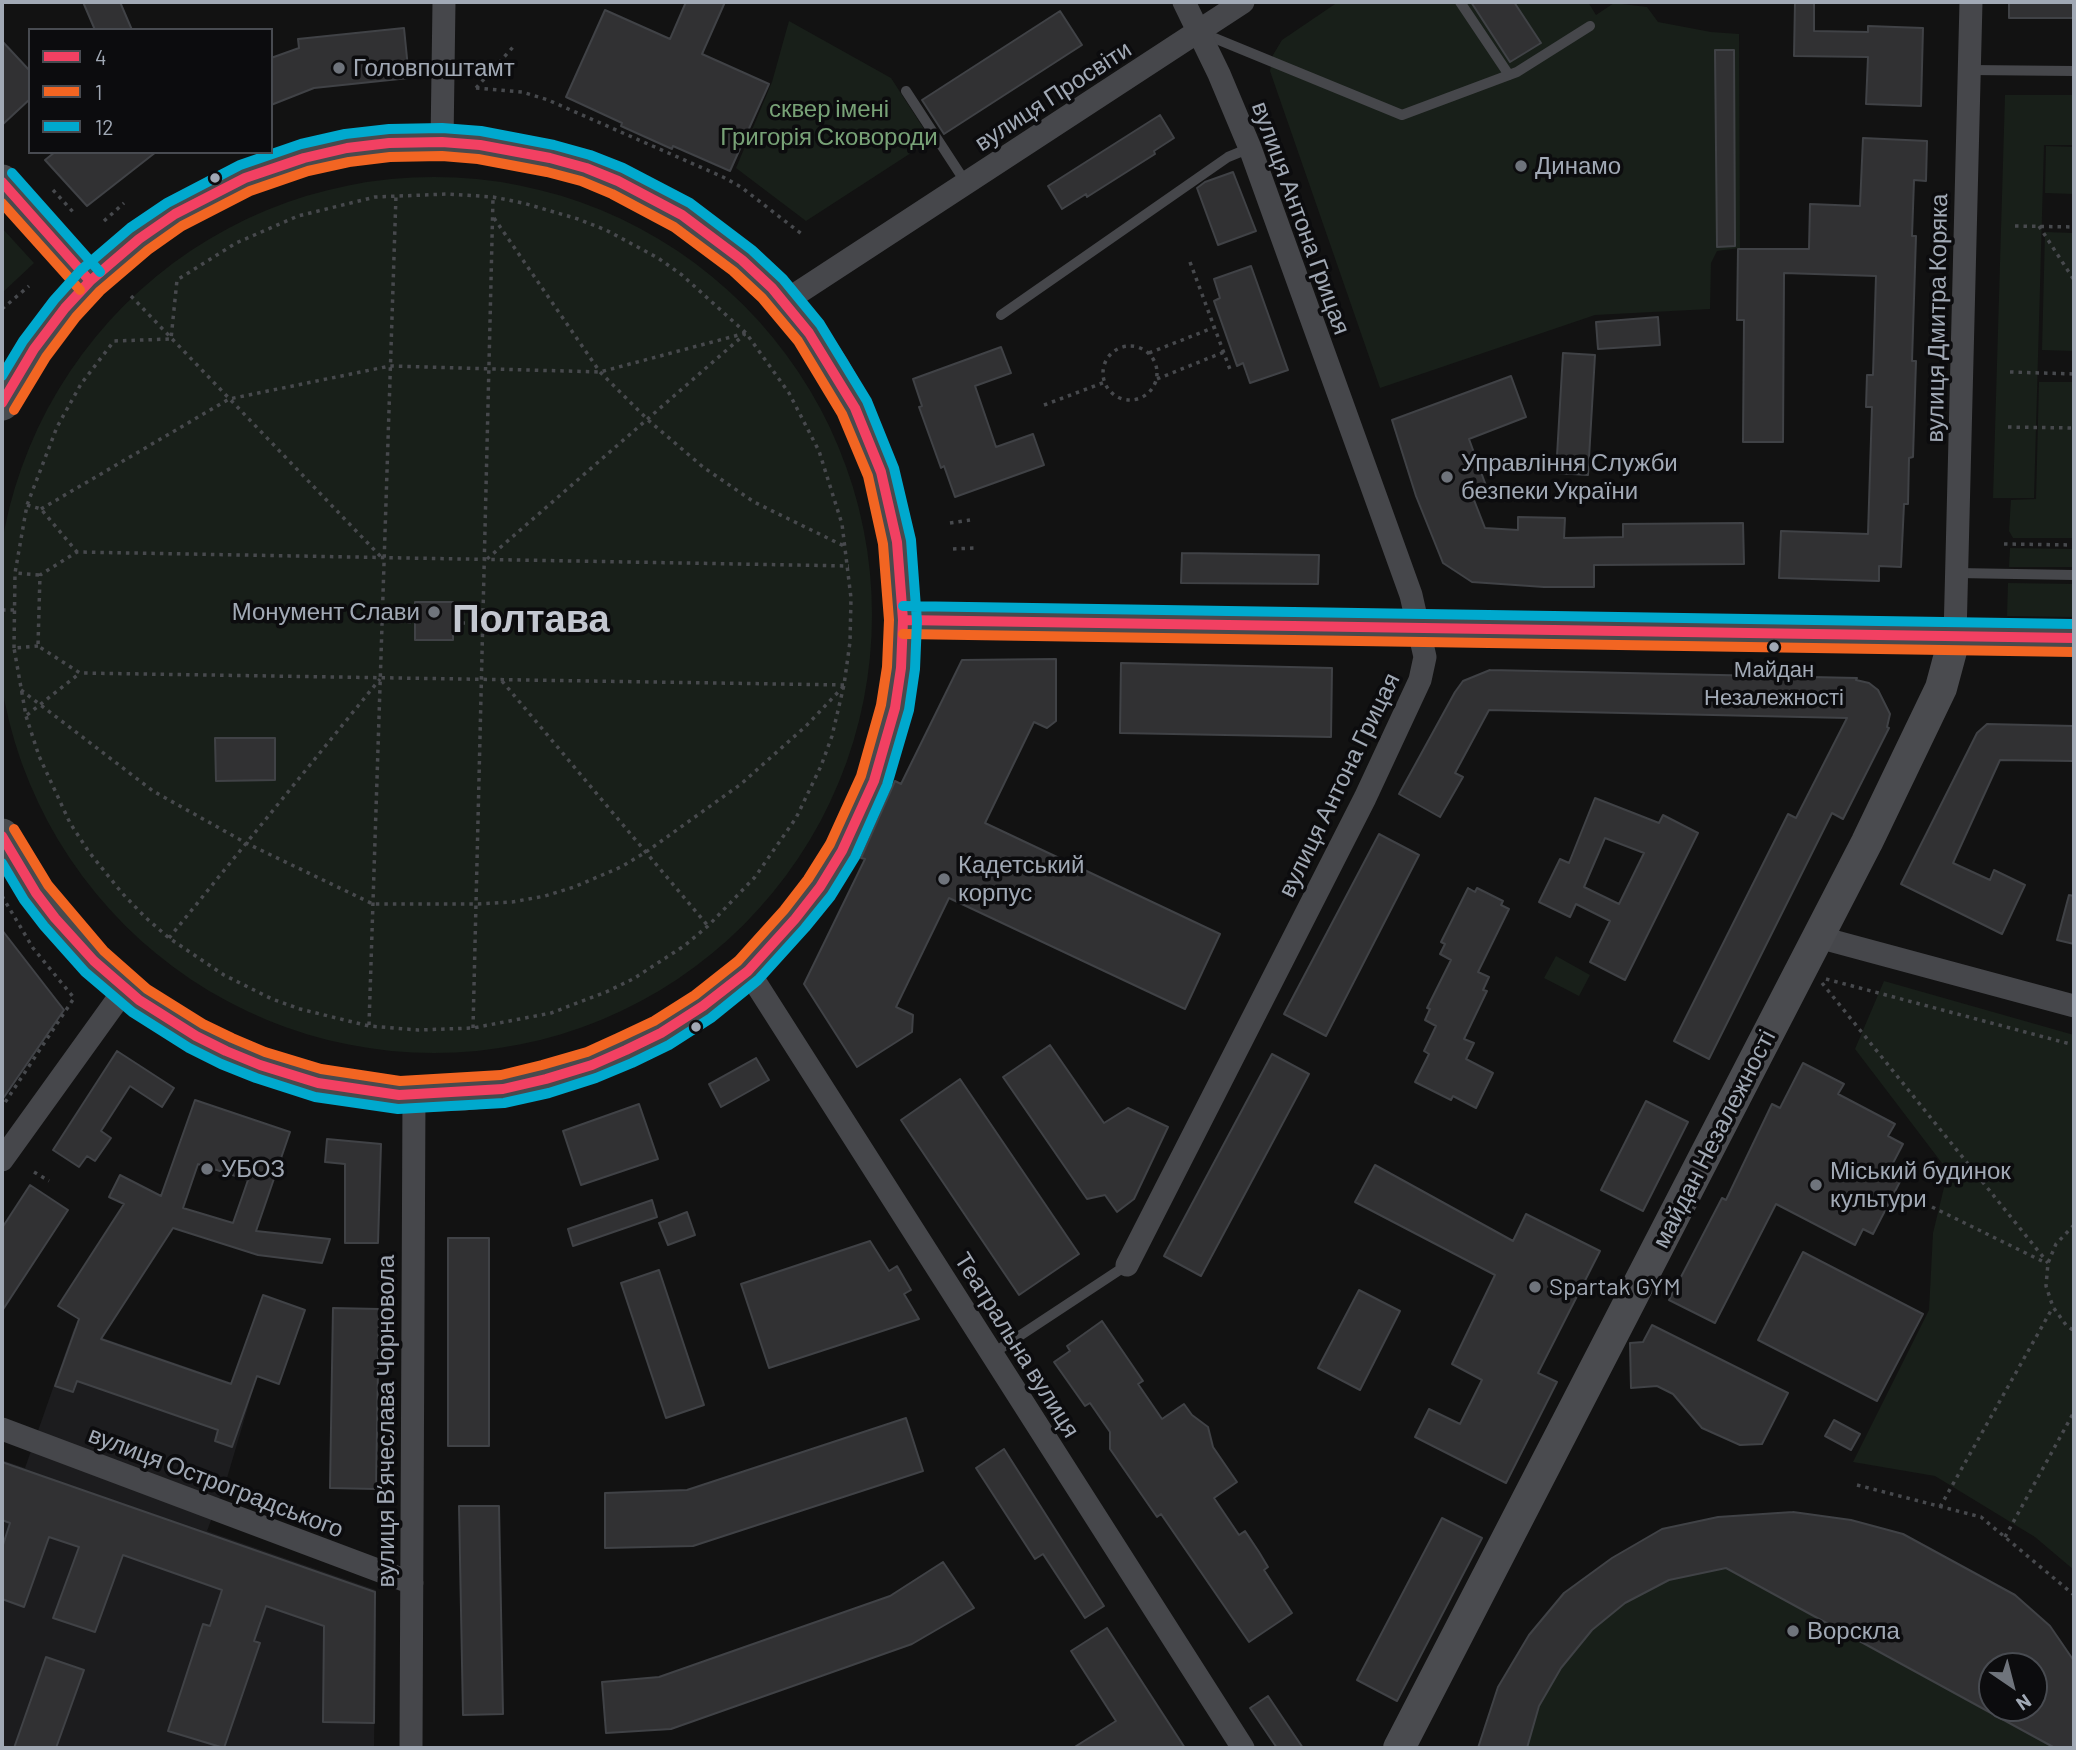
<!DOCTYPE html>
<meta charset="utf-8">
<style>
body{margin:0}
#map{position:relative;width:2076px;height:1750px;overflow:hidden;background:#121212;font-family:Barlow,sans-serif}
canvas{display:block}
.frame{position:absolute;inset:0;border:4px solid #a1a9b5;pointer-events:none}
.legend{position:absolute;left:28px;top:28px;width:245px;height:126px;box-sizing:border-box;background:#0c0c0e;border:2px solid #484b51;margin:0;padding:9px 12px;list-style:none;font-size:21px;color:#a1a9b5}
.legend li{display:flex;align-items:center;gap:14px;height:35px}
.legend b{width:35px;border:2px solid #484b51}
.north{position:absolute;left:1978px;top:1652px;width:70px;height:70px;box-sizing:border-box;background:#0c0c0e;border:2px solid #484b51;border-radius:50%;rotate:145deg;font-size:19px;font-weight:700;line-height:28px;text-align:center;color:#a1a9b5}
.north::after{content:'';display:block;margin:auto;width:24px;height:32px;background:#6f747c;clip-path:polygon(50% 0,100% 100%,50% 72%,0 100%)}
</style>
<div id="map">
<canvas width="2076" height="1750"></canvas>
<div class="frame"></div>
<ul class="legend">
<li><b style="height:9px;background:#f24062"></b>4</li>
<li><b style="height:9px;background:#f26522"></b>1</li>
<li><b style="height:9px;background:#00a9ce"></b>12</li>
</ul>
<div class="north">N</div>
</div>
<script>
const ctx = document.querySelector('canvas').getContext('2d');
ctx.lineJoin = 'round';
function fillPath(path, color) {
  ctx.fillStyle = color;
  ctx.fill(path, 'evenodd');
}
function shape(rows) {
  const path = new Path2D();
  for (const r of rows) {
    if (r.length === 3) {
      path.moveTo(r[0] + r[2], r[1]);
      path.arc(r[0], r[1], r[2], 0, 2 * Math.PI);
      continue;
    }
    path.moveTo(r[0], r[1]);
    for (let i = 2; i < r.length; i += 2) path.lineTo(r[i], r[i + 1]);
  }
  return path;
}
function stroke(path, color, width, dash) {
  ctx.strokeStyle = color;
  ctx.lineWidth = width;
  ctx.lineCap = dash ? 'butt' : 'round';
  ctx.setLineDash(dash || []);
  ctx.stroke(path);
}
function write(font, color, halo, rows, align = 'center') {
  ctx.font = font + ' Barlow,sans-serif';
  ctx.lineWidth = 7;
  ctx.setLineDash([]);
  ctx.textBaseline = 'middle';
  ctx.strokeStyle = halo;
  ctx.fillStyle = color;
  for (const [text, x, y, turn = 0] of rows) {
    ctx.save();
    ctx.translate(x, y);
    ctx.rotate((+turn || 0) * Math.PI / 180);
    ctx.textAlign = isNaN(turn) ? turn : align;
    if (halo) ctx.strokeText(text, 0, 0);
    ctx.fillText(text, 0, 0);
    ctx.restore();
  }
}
const built = shape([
 [74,1328,253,1390,227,1478,207,1531,376,1590,374,1748,2,1748,2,1460,25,1468]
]);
const green = shape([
 [1338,2,1588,2,1596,15,1614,3,1647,7,1658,22,1711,32,1739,34,1740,248,1717,251,1711,263,1710,309,1595,315,1380,388,1270,71,1273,55,1282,40],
 [789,21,891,78,931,140,806,221,736,168,772,82],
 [2005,95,2074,95,2074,145,2044,145,2034,498,1993,498],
 [2046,146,2074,147,2074,194,2045,193],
 [434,615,438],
 [2,228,34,263,2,293],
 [2045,232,2074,233,2074,351,2042,350],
 [2039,382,2074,382,2074,538,2013,538,2009,531,2011,500,2036,499],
 [2010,548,2074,549,2074,567,2009,567],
 [2008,583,2074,584,2074,617,2007,616],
 [1556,956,1590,975,1579,996,1544,978],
 [1884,981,2074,1035,2074,1570,2035,1537,1935,1476,1853,1462,1929,1310,1933,1233,1948,1171,1855,1049],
 [1793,1512,1851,1520,1903,1534,2015,1595,2050,1626,2074,1661,2074,1748,1478,1748,1498,1687,1529,1635,1564,1593,1612,1558,1662,1529,1718,1517],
 [1992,1666,2034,1666,2034,1708,1992,1708]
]);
const building = shape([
 [83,2,120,2,132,30,95,30,83,2],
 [686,2,725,2,702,54,769,84,730,171,673,146,672,149,621,126,622,123,566,97,605,10,670,39,686,2],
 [1471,2,1514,2,1541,43,1510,62,1471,2],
 [1795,2,1814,2,1814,31,1868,32,1868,26,1923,28,1921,106,1866,104,1868,57,1794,56,1795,2],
 [2009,2,2074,2,2074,18,2009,18,2009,2],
 [1060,11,1082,45,944,134,922,100,1060,11],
 [404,28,409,78,314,88,271,105,271,58,299,48,298,39,404,28],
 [2,41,30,71,30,99,2,125,2,41],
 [1715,50,1734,50,1735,246,1717,247,1715,50],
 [1160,115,1174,138,1154,151,1155,154,1087,197,1086,194,1062,209,1048,186,1160,115],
 [1863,138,1927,141,1926,181,1914,180,1912,236,1916,236,1912,361,1916,361,1913,457,1909,458,1908,504,1904,504,1901,567,1879,566,1879,581,1779,578,1781,531,1868,534,1872,407,1866,407,1867,375,1873,375,1876,276,1784,273,1783,442,1743,442,1744,320,1737,320,1738,249,1809,249,1810,204,1860,206,1863,138],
 [55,152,156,152,87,206,45,160,55,152],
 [1233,172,1256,231,1218,245,1197,188,1205,182,1233,172],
 [1251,266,1288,370,1250,383,1243,363,1237,366,1214,301,1220,298,1214,279,1251,266],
 [1658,317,1660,345,1598,349,1596,322,1658,317],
 [1001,347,1011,373,975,386,996,447,1033,434,1044,465,955,497,944,466,941,468,919,407,922,406,913,379,1001,347],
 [1563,353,1595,355,1588,475,1556,473,1563,353],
 [1511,376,1526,417,1469,439,1489,494,1474,500,1485,528,1518,530,1518,517,1565,518,1564,538,1623,537,1623,524,1743,523,1744,564,1594,565,1594,587,1544,587,1472,582,1443,563,1416,496,1392,420,1511,376],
 [1182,553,1319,555,1318,584,1181,583,1182,553],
 [415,602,453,602,453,640,415,640,415,602],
 [1056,659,1056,721,1047,728,1034,722,985,823,1220,934,1185,1009,949,898,896,1007,913,1015,912,1032,857,1067,804,984,865,859,861,858,895,781,901,784,962,660,1056,659],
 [1121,663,1332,668,1331,737,1120,733,1121,663],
 [1490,670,1857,678,1856,680,1869,683,1878,690,1890,714,1887,727,1889,728,1843,819,1832,813,1709,1059,1674,1041,1788,814,1796,818,1847,718,1489,710,1455,773,1463,777,1440,817,1399,794,1455,692,1463,681,1490,670],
 [1987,724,2074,726,2074,761,2000,760,1953,863,1990,880,1994,870,2025,885,2002,934,1901,884,1977,733,1987,724],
 [215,738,275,738,275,780,216,781,215,738],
 [1595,798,1659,823,1663,815,1698,833,1625,980,1590,962,1610,921,1576,904,1570,917,1539,902,1560,859,1569,863,1595,798],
 [1605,838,1644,853,1619,904,1584,887,1605,838],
 [1379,834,1419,855,1326,1036,1284,1014,1379,834],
 [1468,888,1475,892,1477,888,1503,901,1501,905,1509,909,1478,972,1489,977,1483,990,1487,991,1464,1039,1474,1043,1466,1059,1493,1073,1476,1108,1453,1096,1451,1100,1415,1082,1429,1054,1424,1051,1436,1026,1425,1020,1430,1009,1427,1008,1451,960,1440,954,1445,944,1441,942,1468,888],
 [2069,895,2074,896,2074,944,2057,940,2069,895],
 [2,930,64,1010,2,1100,2,930],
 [1050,1045,1104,1123,1128,1108,1168,1127,1134,1199,1117,1212,1105,1195,1087,1199,1003,1077,1050,1045],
 [117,1051,174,1088,162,1107,130,1086,101,1131,111,1138,95,1161,87,1156,79,1167,53,1150,117,1051],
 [1272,1054,1309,1074,1201,1276,1164,1256,1272,1054],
 [756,1058,769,1080,721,1107,709,1084,756,1058],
 [1803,1063,1844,1084,1838,1094,1895,1124,1888,1136,1903,1144,1892,1165,1905,1172,1873,1234,1863,1229,1855,1245,1776,1204,1715,1323,1669,1300,1722,1198,1726,1200,1772,1104,1780,1108,1803,1063],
 [960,1079,1079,1254,1019,1295,901,1120,960,1079],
 [195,1100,290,1132,256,1231,330,1239,322,1263,258,1255,173,1228,101,1339,231,1384,263,1295,305,1310,279,1384,257,1376,232,1447,215,1441,218,1430,77,1381,73,1392,55,1386,79,1319,58,1306,124,1204,109,1197,120,1175,161,1196,195,1100],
 [198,1164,248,1180,233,1223,183,1208,198,1164],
 [1646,1101,1688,1122,1643,1211,1601,1190,1646,1101],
 [639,1104,658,1159,581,1185,563,1131,639,1104],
 [327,1139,381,1144,378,1243,345,1243,345,1164,325,1162,327,1139],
 [1375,1165,1513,1241,1526,1214,1600,1251,1538,1373,1557,1382,1506,1483,1415,1437,1429,1409,1460,1424,1482,1380,1452,1364,1495,1275,1355,1202,1375,1165],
 [30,1185,68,1210,2,1311,2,1228,30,1185],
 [652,1200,657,1217,573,1246,568,1229,652,1200],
 [687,1212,695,1235,668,1245,659,1223,687,1212],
 [448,1238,489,1238,489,1446,448,1446,448,1238],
 [870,1241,889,1271,897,1266,911,1290,904,1294,919,1319,769,1368,741,1284,870,1241],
 [1803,1252,1923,1314,1877,1401,1758,1340,1803,1252],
 [659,1270,704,1405,666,1418,621,1283,659,1270],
 [1359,1290,1400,1311,1360,1390,1318,1368,1359,1290],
 [333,1308,379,1309,376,1489,330,1488,333,1308],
 [1102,1321,1143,1381,1138,1384,1162,1419,1184,1404,1192,1415,1208,1427,1213,1447,1237,1482,1214,1498,1239,1535,1245,1531,1259,1552,1268,1567,1264,1570,1292,1613,1249,1642,1161,1514,1157,1517,1110,1449,1110,1432,1090,1403,1085,1406,1054,1362,1070,1351,1067,1346,1102,1321],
 [1652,1325,1788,1393,1762,1444,1740,1445,1702,1428,1673,1394,1657,1386,1631,1388,1630,1343,1643,1342,1652,1325],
 [906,1418,923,1471,693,1546,605,1548,605,1493,687,1490,906,1418],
 [1834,1420,1860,1434,1851,1450,1825,1436,1834,1420],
 [1004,1449,1104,1606,1085,1618,1043,1554,1035,1559,976,1468,1004,1449],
 [2,1462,375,1592,374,1723,323,1722,324,1626,266,1606,254,1641,260,1643,224,1748,168,1731,203,1624,210,1626,222,1590,123,1555,95,1632,53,1618,79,1547,49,1537,24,1607,2,1599,2,1548,10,1523,2,1520,2,1462],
 [459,1506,499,1506,503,1714,463,1715,459,1506],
 [1793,1512,1851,1520,1903,1534,2015,1595,2050,1626,2074,1661,2074,1748,2055,1748,1726,1568,1669,1580,1625,1603,1592,1630,1561,1668,1539,1706,1527,1748,1478,1748,1498,1687,1529,1635,1564,1593,1612,1558,1662,1529,1718,1517,1793,1512],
 [1992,1666,2034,1666,2034,1708,1992,1708,1992,1666],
 [1442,1518,1482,1538,1397,1701,1357,1680,1442,1518],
 [943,1562,974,1608,912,1644,671,1729,606,1733,602,1682,659,1677,890,1596,943,1562],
 [1107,1628,1185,1748,1073,1748,1116,1721,1071,1651,1107,1628],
 [46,1657,84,1670,56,1748,14,1748,46,1657],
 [1268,1696,1303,1748,1277,1748,1250,1708,1268,1696]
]);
const path = shape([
 [476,88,522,92,548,100,723,177,741,187,803,235],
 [476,88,514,46],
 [53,190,74,213],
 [494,218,600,372,648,420,703,467,754,502,846,547],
 [104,221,124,203],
 [2015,226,2074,227],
 [2039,226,2074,280],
 [1190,262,1231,372],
 [131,296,383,559],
 [2,309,29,286],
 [1130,373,27],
 [1149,353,1215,327],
 [2010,372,2074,374],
 [1157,379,1224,352],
 [1044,405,1105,382],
 [2008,427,2074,428],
 [27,505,41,509,77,552],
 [41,509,229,399,390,366,600,372,746,333],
 [950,523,970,520],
 [2004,544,2074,545],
 [953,549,974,548],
 [487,559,745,334],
 [2,610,14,610],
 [382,621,415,622],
 [453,623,484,623],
 [38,646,14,648,26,716,39,756,70,823,89,852,122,893,145,917,169,938,224,975,272,999,300,1009,369,1026,418,1030,473,1028,551,1013,606,992,633,979,684,946,708,926,755,877,796,818,821,766,832,736,844,685,850,642,851,598,842,524,819,451,789,393,746,333,682,275,658,258,606,230,578,219,523,203,493,197,448,194,375,197,298,216,236,243,177,280,171,339,114,341,81,384,57,427,27,505,15,573,40,575],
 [14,648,15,573],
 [502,681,708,926],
 [844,685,80,673,38,646,40,575,77,552,849,566],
 [21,690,153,791,246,843,373,904,477,904,512,902,545,896,574,887,621,867,646,852,741,784,806,726,843,687],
 [27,715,80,673],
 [2,896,33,948,74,998,2,1107],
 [169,938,380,679],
 [1826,979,2074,1045],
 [1822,983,2048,1263],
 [369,1025,396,195],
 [473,1028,493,198],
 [34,1172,49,1181],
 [1932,1207,2046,1263],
 [2074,1225,2056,1244,2048,1263,2046,1286,2053,1307,2066,1325,2074,1331],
 [1857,1485,1981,1517,2074,1595],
 [1940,1507,2053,1307],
 [2005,1537,2074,1412]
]);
const lane = shape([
 [1460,2,1509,75],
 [1202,33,1402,115,1517,72,1590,26],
 [1970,70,2074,71],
 [906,91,966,183],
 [1001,315,1228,157,1250,148],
 [1957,573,2074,575],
 [992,1354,1127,1265]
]);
const street = shape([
 [442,142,444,2],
 [784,302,1243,2],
 [1955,636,1971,2],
 [1818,937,2074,1006],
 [748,971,1243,1748],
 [2,1160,125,989],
 [1127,1265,1365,798,1420,680,1425,657,1411,595,1250,148,1219,74,1184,2],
 [2,1429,412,1583],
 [411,1748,414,1095]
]);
const secondary = shape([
 [1399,1748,1867,842,1941,688,1955,636]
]);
const primary = shape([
 [2,182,90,281],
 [2,403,34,349,65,308,90,281,139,239,175,214,245,178,304,158,347,148,389,143,442,142,480,145,550,158,586,168,618,181,682,215,742,260,772,288,809,333,833,369,855,408,881,472,897,542,903,620,901,668,895,708,874,781,842,851,820,887,795,919,748,971,703,1006,661,1033,626,1050,592,1065,546,1079,503,1089,463,1093,399,1095,318,1083,260,1065,226,1051,196,1036,139,1000,94,961,55,918,36,893,2,836],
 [903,620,2074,638]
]);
const bus1 = shape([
 [2,182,90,281],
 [2,403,34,349,65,308,90,281,139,239,175,214,245,178,304,158,347,148,389,143,442,142,480,145,550,158,586,168,618,181,682,215,742,260,772,288,809,333,855,408,881,472,897,542,903,620,901,668,895,708,874,781,842,851,820,887,795,919,748,971,703,1006,661,1033,626,1050,592,1065,546,1079,503,1089,399,1095,318,1083,260,1065,226,1051,196,1036,139,1000,94,961,55,918,36,893,2,836],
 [903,620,2074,638]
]);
const bus2 = shape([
 [2,203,80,290],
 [903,634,2074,652],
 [14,829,48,885,104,951,147,989,203,1024,232,1038,265,1052,321,1069,400,1081,501,1075,542,1065,587,1052,620,1037,654,1021,695,995,738,961,784,910,808,879,830,844,861,776,881,705,887,667,889,620,883,544,868,476,842,414,798,341,762,298,733,271,674,227,612,194,581,181,547,172,478,159,442,156,390,157,349,162,308,171,250,191,182,226,148,250,100,291,76,317,46,357,14,410]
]);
const bus3 = shape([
 [12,173,100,272],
 [2,376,23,341,54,300,81,270,130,228,167,203,240,165,301,144,345,134,389,129,442,128,481,131,554,145,590,155,623,168,690,203,752,250,783,279,820,324,867,401,894,468,911,540,917,621,915,669,909,710,887,785,855,857,831,896,805,928,758,980,711,1018,669,1045,632,1063,596,1078,549,1093,504,1103,398,1109,315,1097,256,1078,221,1064,189,1048,132,1012,85,972,44,926,24,900,2,863],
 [903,606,2074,624]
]);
const markers = [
 [339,68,7,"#6f747c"],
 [1521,166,7,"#6f747c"],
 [215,178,6,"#a1a9b5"],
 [1447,477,7,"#6f747c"],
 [434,612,7,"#6f747c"],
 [1774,647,6,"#a1a9b5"],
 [944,879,7,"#6f747c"],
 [696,1027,6,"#a1a9b5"],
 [207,1169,7,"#6f747c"],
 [1816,1185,7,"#6f747c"],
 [1535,1287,7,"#6f747c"],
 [1793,1631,7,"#6f747c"]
];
const busNames = [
 ["Майдан",1774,670],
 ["Незалежності",1774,698]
];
const poiNames = [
 ["Головпоштамт",353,68],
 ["Динамо",1535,166],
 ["Управління Служби",1461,463],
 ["безпеки України",1461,491],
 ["Монумент Слави",420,612,"right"],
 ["Кадетський",958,865],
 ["корпус",958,893],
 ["УБОЗ",221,1169],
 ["Міський будинок",1830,1171],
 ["культури",1830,1199],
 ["Spartak GYM",1549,1287],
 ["Ворскла",1807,1631]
];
const streetNames = [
 ["вулиця Просвіти",1053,96,-33],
 ["вулиця Антона Грицая",1301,218,70],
 ["вулиця Дмитра Коряка",1937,318,-89],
 ["вулиця Антона Грицая",1339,785,-64],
 ["майдан Незалежності",1714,1139,-63],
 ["Театральна вулиця",1017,1345,58],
 ["вулиця Вʼячеслава Чорновола",386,1421,-90],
 ["вулиця Остроградського",216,1482,21]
];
const parkNames = [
 ["сквер імені",829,109],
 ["Григорія Сковороди",829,137]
];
const townNames = [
 ["Полтава",531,619]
];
fillPath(built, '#1c1c1e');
fillPath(green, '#181f19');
fillPath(building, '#313133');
stroke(building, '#404246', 2);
stroke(path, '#47494d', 3.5, [3.5, 5]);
stroke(lane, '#46474b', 10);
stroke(street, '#46474b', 23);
stroke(secondary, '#4a4b4f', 32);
stroke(primary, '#484a4d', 35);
stroke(bus1, '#f24062', 10);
stroke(bus2, '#f26522', 10);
stroke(bus3, '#00a9ce', 10);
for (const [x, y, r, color] of markers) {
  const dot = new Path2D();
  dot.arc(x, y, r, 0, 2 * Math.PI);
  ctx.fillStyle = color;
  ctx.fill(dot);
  stroke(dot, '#0c0c0e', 2.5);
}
write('22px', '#a1a9b5', '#0c0c0e', busNames);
write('24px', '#a1a9b5', '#0c0c0e', poiNames, 'left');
write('24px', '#a1a9b5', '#0c0c0e', streetNames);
write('24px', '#78a277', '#0c0c0e', parkNames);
write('bold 38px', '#c3c7d0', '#0c0c0e', townNames);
</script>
